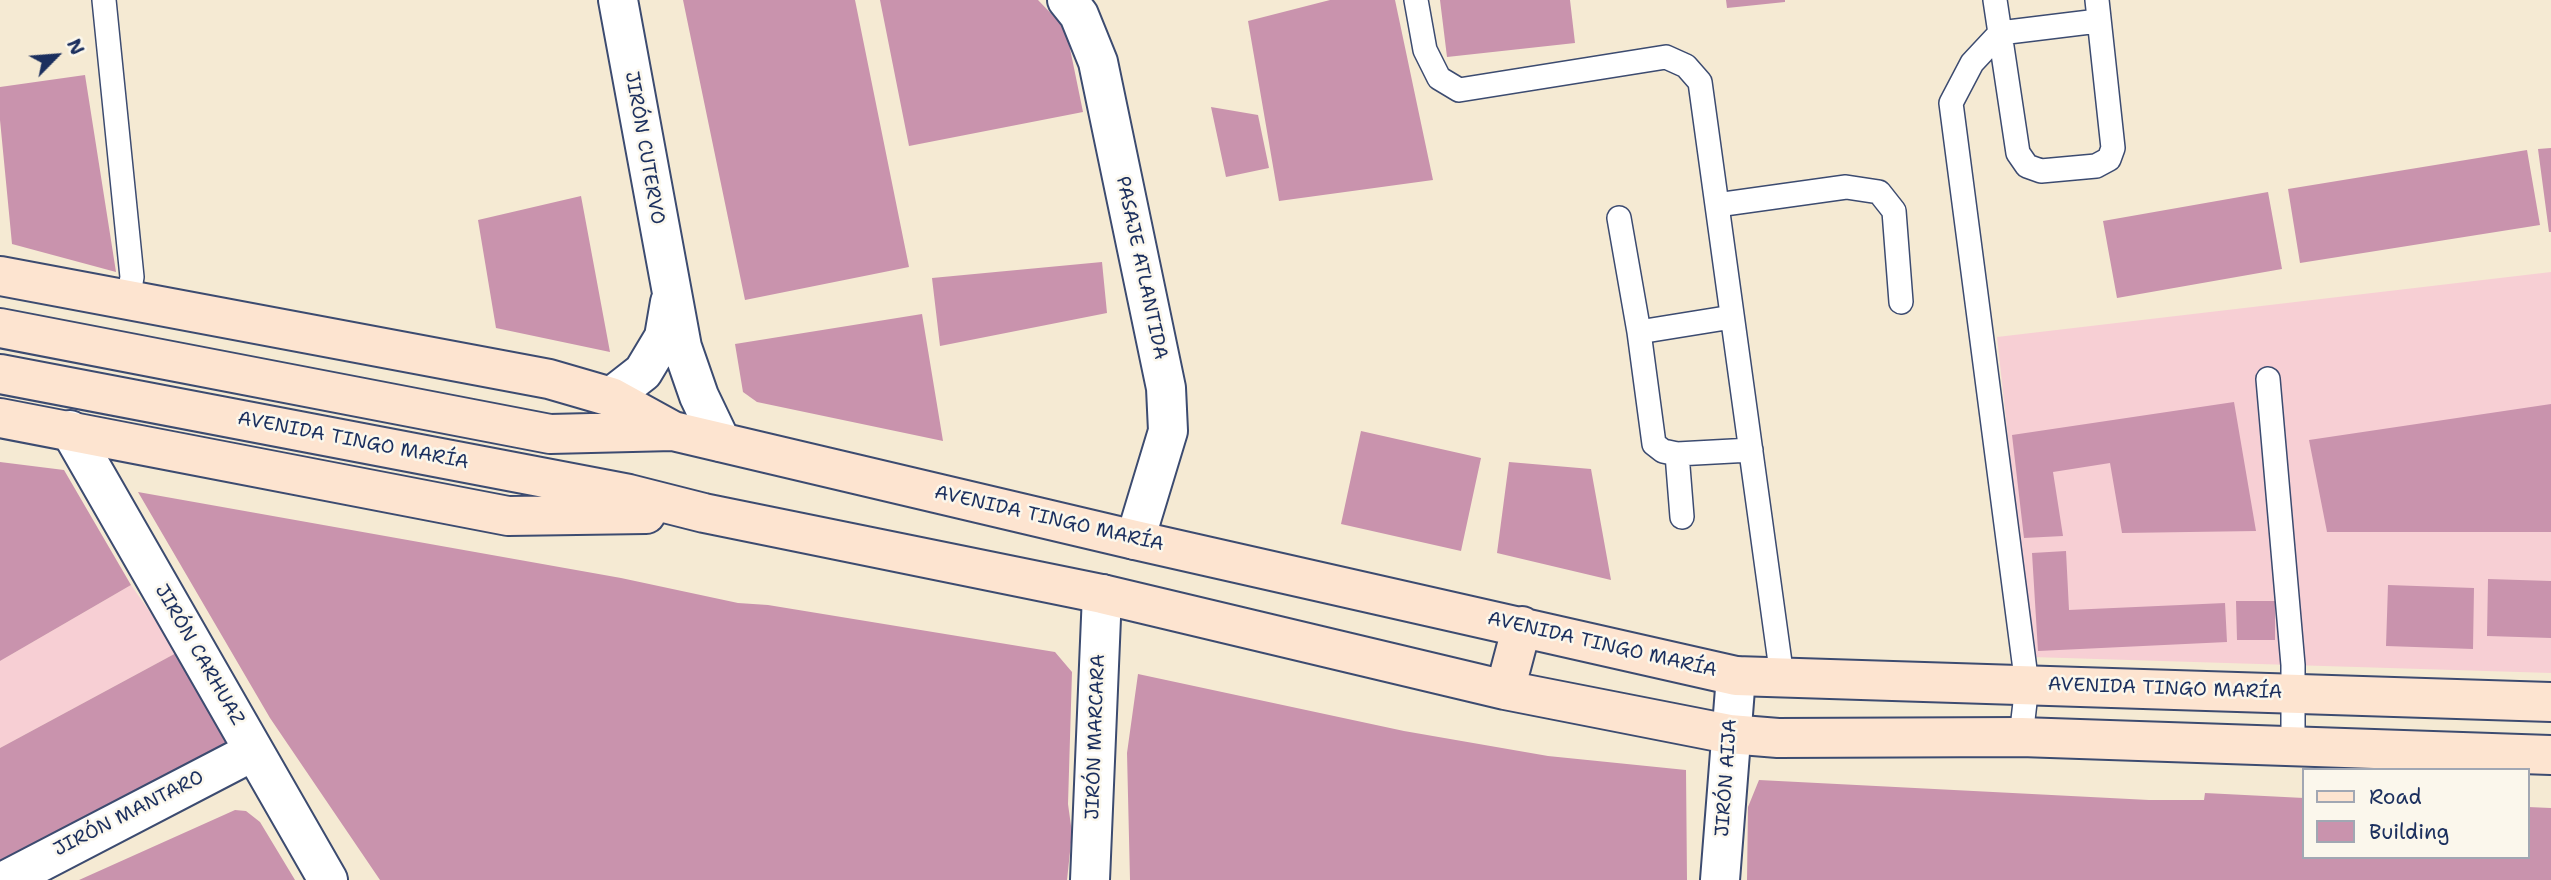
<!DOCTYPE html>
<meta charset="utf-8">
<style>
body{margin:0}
#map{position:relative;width:2551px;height:880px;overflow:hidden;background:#f5ead3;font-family:"Shantell Sans",sans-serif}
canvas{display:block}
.legend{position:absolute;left:2302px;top:768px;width:228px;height:91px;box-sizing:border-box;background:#fbf7ec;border:2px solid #a1a7b3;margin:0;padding:9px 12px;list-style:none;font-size:21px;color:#1b2f5e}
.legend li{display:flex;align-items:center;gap:14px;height:35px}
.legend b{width:35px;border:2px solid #a1a7b3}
.north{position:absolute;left:21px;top:21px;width:70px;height:70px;-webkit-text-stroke:5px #fbf7ec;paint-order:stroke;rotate:65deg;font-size:19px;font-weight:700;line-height:28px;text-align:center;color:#1b2f5e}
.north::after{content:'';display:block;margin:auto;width:24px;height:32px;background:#1b2f5e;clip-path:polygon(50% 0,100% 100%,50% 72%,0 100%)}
</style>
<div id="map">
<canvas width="2551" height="880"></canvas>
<ul class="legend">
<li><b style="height:9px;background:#fde4d0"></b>Road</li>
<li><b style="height:19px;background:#c993ad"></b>Building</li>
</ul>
<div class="north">N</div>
</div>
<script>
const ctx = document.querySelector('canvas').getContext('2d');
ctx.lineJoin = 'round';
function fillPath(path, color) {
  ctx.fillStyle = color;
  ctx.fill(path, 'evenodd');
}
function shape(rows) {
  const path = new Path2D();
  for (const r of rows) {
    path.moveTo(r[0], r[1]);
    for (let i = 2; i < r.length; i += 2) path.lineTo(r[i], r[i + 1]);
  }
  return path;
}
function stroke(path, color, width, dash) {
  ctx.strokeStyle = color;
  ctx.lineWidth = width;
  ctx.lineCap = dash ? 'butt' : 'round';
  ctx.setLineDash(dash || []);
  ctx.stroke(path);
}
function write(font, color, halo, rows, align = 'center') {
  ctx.font = font + ' "Shantell Sans",sans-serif';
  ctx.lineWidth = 5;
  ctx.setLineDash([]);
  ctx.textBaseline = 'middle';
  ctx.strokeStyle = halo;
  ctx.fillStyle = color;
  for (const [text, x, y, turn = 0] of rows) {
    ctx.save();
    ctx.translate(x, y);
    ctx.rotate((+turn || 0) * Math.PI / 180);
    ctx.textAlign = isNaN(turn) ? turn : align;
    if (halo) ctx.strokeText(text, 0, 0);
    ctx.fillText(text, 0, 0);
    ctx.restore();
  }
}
const built = shape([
 [2551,272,2551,673,2032,657,1997,337],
 [131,585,178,652,0,748,0,661]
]);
const building = shape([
 [683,0,855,0,909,267,745,300],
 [880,0,1038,0,1066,29,1083,112,909,146],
 [1330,0,1395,0,1433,180,1279,201,1248,21],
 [1440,0,1570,0,1575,43,1447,57],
 [1726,0,1785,0,1785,2,1727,8],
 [85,75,116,272,12,244,0,120,0,87],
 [1211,107,1258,115,1269,168,1226,177],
 [2551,148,2551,232,2549,232,2538,149],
 [2527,150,2540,225,2300,263,2288,189],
 [2268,192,2282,269,2117,298,2103,221],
 [581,196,610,352,496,328,478,220],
 [1102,262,1107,313,940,346,932,278],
 [922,314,943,441,757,402,743,392,735,344],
 [2234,402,2256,531,2122,533,2110,463,2053,472,2063,536,2024,538,2012,435],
 [2551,404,2551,532,2327,532,2309,440],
 [1361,431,1481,458,1461,551,1341,524],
 [0,462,64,470,131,585,0,661],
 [1509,462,1591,469,1611,580,1497,553],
 [138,492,621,578,738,603,768,605,1055,652,1072,672,1068,804,1072,833,1067,880,380,880,270,718],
 [2066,551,2069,610,2225,603,2227,642,2038,651,2032,553],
 [2488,579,2551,581,2551,638,2487,636],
 [2388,585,2474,588,2473,649,2386,646],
 [2236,601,2275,601,2275,640,2237,640],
 [178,652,231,741,0,867,0,748],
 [1138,674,1404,731,1548,756,1686,770,1687,880,1130,880,1127,753],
 [1759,780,2149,800,2204,800,2205,793,2304,798,2304,857,2528,857,2528,807,2551,808,2551,880,1747,880,1748,807],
 [235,810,246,811,260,822,295,880,79,880]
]);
const lane = shape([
 [104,0,132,277,128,300],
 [1416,0,1425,50,1439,78,1459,90,1666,57,1686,66,1700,82,1782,677],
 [1995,0,2018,153,2027,166,2041,171,2096,166,2109,159,2113,148,2097,0],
 [1717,205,1846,187,1879,192,1894,211,1901,302],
 [1619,218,1639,332],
 [1732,317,1639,332,1654,444,1663,451,1677,454,1751,450],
 [2268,379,2293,665,2293,748],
 [1677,454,1682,517],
 [2021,737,2027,685,1951,103,1972,63,2000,33,2098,21]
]);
const street = shape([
 [618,0,682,347,699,396,721,442],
 [1067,0,1079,15,1098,62,1166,388,1168,431,1135,540],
 [611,397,643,372,664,337,670,302],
 [70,430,328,880],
 [6,880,254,751],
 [1090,880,1102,594],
 [1720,880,1736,676]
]);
const secondary = shape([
 [0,276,549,379,611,397,671,430],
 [0,328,550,434,673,431,1135,540,1736,676,2551,702],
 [0,374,629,494,704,513,1102,594,1505,690,1729,734,1778,738,2021,737,2551,755],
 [0,418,508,516,646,514],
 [1505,690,1522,626]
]);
const streetNames = [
 ["JIRÓN CUTERVO",644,148,80],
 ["PASAJE ATLANTIDA",1141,268,78],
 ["AVENIDA TINGO MARÍA",353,441,11],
 ["AVENIDA TINGO MARÍA",1049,519,13],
 ["AVENIDA TINGO MARÍA",1602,645,13],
 ["JIRÓN CARHUAZ",199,655,60],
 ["AVENIDA TINGO MARÍA",2165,689,2],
 ["JIRÓN MARCARA",1096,737,-88],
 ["JIRÓN AIJA",1727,778,-86],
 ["JIRÓN MANTARO",129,814,-27]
];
fillPath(built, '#f7cfd4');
fillPath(building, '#c993ad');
stroke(lane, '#3c4b70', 26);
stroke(street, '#3c4b70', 42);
stroke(secondary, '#3c4b70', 42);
stroke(lane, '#fff', 23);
stroke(street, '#fff', 38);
stroke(secondary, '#fde4d0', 38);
write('19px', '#1b2f5e', '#fbf7ec', streetNames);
</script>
